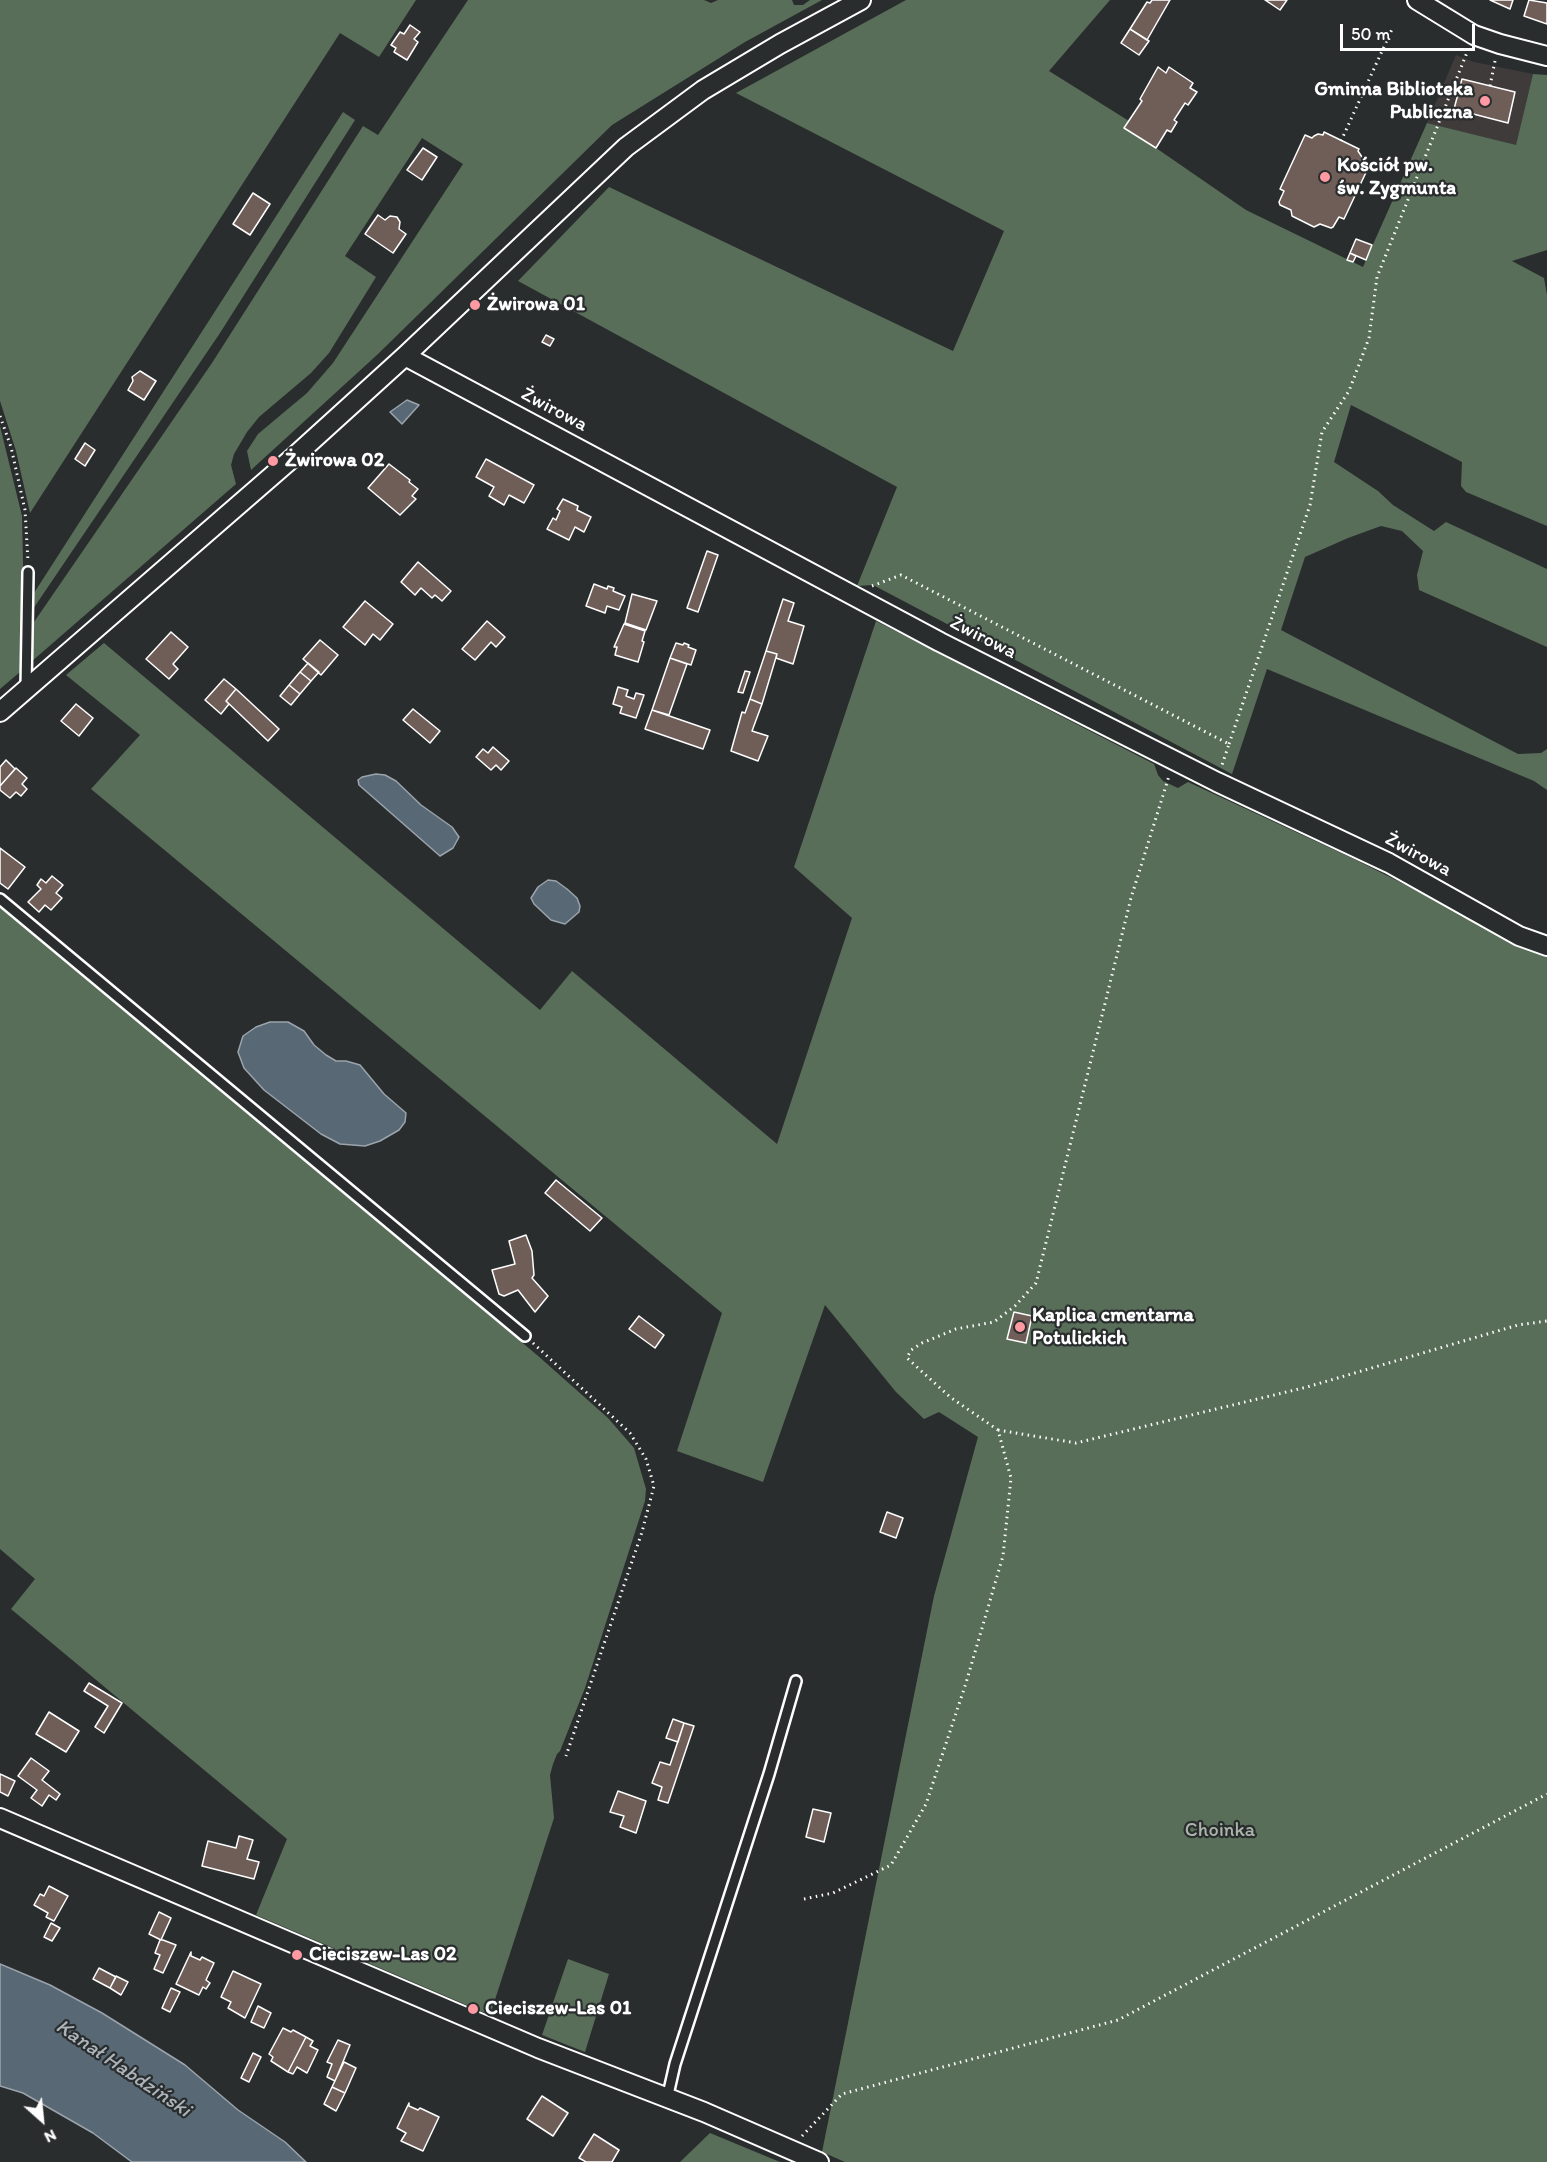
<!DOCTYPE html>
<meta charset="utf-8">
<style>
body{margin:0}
#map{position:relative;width:1547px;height:2162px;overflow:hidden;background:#2a2d2e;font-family:Itim,sans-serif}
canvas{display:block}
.north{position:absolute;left:12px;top:2090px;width:60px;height:60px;-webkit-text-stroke:4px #2a2d2e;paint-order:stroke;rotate:153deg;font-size:16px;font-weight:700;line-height:24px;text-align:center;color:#fff}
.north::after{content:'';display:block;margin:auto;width:21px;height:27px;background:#fff;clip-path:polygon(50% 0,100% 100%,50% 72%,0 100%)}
.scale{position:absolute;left:1340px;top:24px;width:135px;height:27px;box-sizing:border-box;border:3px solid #fff;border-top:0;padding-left:8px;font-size:18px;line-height:21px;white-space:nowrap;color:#fff;-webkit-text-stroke:4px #2a2d2e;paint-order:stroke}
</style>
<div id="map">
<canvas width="1547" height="2162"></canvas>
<div class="north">N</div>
<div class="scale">50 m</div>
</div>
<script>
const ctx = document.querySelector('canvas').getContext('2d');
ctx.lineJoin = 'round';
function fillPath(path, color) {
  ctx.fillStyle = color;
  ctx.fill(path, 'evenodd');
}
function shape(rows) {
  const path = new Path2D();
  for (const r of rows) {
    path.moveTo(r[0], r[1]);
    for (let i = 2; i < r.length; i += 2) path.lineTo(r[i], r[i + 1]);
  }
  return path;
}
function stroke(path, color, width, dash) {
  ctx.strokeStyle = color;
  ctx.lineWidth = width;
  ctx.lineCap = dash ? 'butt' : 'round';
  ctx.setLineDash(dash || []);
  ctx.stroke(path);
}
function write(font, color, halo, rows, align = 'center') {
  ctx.font = font + ' Itim,sans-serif';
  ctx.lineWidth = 4.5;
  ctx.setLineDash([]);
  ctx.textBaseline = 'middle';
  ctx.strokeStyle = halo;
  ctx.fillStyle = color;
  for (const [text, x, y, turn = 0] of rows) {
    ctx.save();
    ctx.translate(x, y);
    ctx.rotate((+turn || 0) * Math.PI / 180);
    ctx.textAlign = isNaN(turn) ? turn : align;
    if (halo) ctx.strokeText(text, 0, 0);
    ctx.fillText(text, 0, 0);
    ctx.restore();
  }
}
const built = shape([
 [1456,55,1474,62,1533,74,1516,146,1427,123]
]);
const green = shape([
 [0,0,416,0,379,57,340,33,30,513,16,451,0,401],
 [468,0,704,0,711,3,718,0,792,0,794,5,803,5,810,0,822,0,745,42,612,125,378,354,251,470,247,451,258,434,307,393,333,363,463,164,422,138,345,256,376,277,329,353,311,373,259,417,247,432,234,454,231,465,236,484,31,662,34,622,212,363,363,126,378,135],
 [906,0,1110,0,1049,71,1129,121,1156,148,1246,210,1363,267,1427,123,1516,145,1533,74,1547,75,1547,250,1512,261,1544,278,1547,295,1547,526,1466,492,1461,486,1462,462,1351,405,1334,462,1378,491,1393,505,1434,531,1446,522,1547,569,1547,647,1419,590,1417,575,1423,551,1402,531,1381,526,1348,538,1305,557,1281,630,1518,754,1541,753,1547,749,1547,790,1534,781,1267,669,1232,774,873,585,857,586,897,487,518,281,609,187,953,351,1004,231,736,93],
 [343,112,355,120,220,333,33,609,34,593],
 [0,426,22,516,24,606,20,672,0,689],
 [876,621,1154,764,1158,775,1163,781,1178,788,1188,782,1354,859,1547,956,1547,2162,845,2162,822,2152,934,1596,978,1437,939,1412,924,1419,896,1392,825,1305,763,1482,677,1451,722,1313,91,789,140,735,66,675,104,643,540,1010,572,971,777,1144,852,918,794,867],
 [0,906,537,1355,608,1418,634,1448,646,1489,645,1501,585,1688,560,1751,557,1754,553,1764,550,1775,554,1818,490,2015,256,1915,287,1839,11,1609,35,1579,0,1549],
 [568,1959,609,1974,585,2052,542,2035],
 [710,2133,780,2162,680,2162]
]);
const water = shape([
 [407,400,419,405,402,424,390,412,407,400],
 [376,774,385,775,396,781,421,805,452,827,459,837,453,848,440,856,359,785,358,780,362,777,376,774],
 [548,880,556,881,567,889,577,898,580,906,579,912,565,924,551,920,534,904,531,898,538,887,548,880],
 [270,1022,288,1022,304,1031,314,1045,326,1055,336,1061,346,1061,360,1065,384,1094,406,1113,405,1122,399,1130,380,1141,365,1146,340,1144,321,1134,264,1090,244,1068,238,1052,243,1036,256,1027,270,1022],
 [0,1964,50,1985,102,2013,185,2065,238,2110,285,2142,306,2162,132,2162,93,2133,23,2093,0,2086,0,1964]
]);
const building = shape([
 [1152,0,1170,0,1147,40,1130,29,1147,2,1150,3,1152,0],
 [1265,0,1287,0,1280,10,1265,0],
 [1490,0,1513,0,1510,9,1490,0],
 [1529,0,1547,3,1547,24,1524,16,1529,0],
 [410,25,420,32,414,39,418,42,407,60,394,52,396,48,391,45,400,32,404,34,410,25],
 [1130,29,1149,41,1139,55,1121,43,1130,29],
 [1158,67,1166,73,1169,67,1193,83,1190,88,1197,92,1188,105,1185,103,1174,120,1177,122,1171,132,1167,130,1156,148,1124,128,1142,101,1140,99,1158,67],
 [1462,79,1515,92,1508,123,1454,109,1462,79],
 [1324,132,1359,149,1358,151,1362,157,1361,162,1369,166,1344,219,1339,217,1333,227,1331,228,1320,224,1314,227,1292,216,1291,210,1280,205,1279,202,1284,191,1280,189,1305,135,1312,138,1314,136,1318,134,1323,135,1324,132],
 [423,148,437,157,422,180,407,170,423,148],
 [253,193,270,204,250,235,233,224,253,193],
 [378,215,385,220,390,216,397,217,400,222,399,229,406,234,393,253,365,234,378,215],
 [1356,239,1372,245,1366,260,1350,253,1356,239],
 [1350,253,1356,256,1353,262,1347,260,1350,253],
 [546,335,554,339,550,346,542,342,546,335],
 [140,371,156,381,144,400,128,390,133,381,132,377,140,371],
 [85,443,95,450,85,466,75,459,85,443],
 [486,459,534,485,524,503,509,495,504,505,489,496,494,487,476,477,486,459],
 [389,464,410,480,409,482,418,489,412,496,416,499,400,515,368,488,389,464],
 [563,499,578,506,577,510,591,517,584,532,575,527,569,540,547,529,553,518,556,520,560,511,557,509,563,499],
 [707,551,718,555,698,612,687,608,707,551],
 [418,562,451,591,442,601,435,595,432,598,421,588,415,595,401,582,418,562],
 [594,584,607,589,608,586,614,588,613,591,625,596,619,610,607,606,605,613,586,606,594,584],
 [632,594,657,601,646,630,625,623,632,594],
 [783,599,794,603,788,621,804,626,793,664,776,658,777,654,766,651,783,599],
 [365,601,393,624,380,640,373,634,365,645,343,627,365,601],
 [487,621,505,637,496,647,491,642,475,660,462,649,487,621],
 [624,624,645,631,642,641,644,642,638,662,615,655,617,647,614,647,624,624],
 [171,632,188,647,173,664,178,669,169,679,146,659,171,632],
 [320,640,338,655,321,675,303,659,320,640],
 [676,643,683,645,684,643,689,645,688,647,696,650,691,665,670,658,676,643],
 [766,651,777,654,762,704,750,699,766,651],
 [670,658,687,664,669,715,652,710,670,658],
 [308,663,319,672,311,681,300,672,308,663],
 [745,671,750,672,743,693,738,692,745,671],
 [300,672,311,681,300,694,289,685,300,672],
 [224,679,236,689,226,701,229,704,221,714,205,700,224,679],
 [289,685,300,694,291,705,280,696,289,685],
 [618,687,628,690,626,696,634,699,636,693,644,695,636,718,620,713,622,707,613,704,618,687],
 [236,689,279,729,268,741,226,701,236,689],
 [750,699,762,704,752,731,768,736,758,761,731,751,742,712,745,713,750,699],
 [76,704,93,718,79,736,61,721,76,704],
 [413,709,440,731,430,743,403,720,413,709],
 [652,710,710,730,703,749,645,729,652,710],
 [493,747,509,761,501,770,496,765,491,770,476,757,483,749,488,753,493,747],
 [6,760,15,769,0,786,0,767,6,760],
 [16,768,27,778,22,784,27,789,21,796,16,792,10,798,0,790,0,786,16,768],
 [0,848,25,867,8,889,0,883,0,848],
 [52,876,63,885,56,893,62,898,51,910,45,905,39,912,28,902,41,889,37,885,41,879,46,883,52,876],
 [556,1180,602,1218,590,1231,545,1193,556,1180],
 [526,1235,532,1251,534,1275,532,1278,548,1296,535,1312,518,1290,504,1296,499,1294,492,1270,515,1264,509,1241,526,1235],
 [1014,1312,1032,1316,1026,1343,1007,1339,1014,1312],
 [639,1316,664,1335,655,1348,629,1329,639,1316],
 [887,1512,903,1518,896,1538,880,1532,887,1512],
 [89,1683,122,1703,104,1733,95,1727,108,1706,84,1691,89,1683],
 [49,1712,79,1731,66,1752,36,1734,49,1712],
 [673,1719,684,1723,678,1742,666,1738,673,1719],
 [684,1723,694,1726,668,1803,658,1800,662,1787,652,1783,660,1762,670,1765,684,1723],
 [31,1758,49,1771,42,1780,60,1794,56,1800,49,1795,42,1806,31,1798,37,1790,18,1776,31,1758],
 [0,1774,15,1781,8,1796,0,1792,0,1774],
 [618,1791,646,1801,636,1833,620,1827,624,1816,610,1812,618,1791],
 [813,1809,831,1813,824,1842,806,1837,813,1809],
 [239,1836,253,1840,247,1859,259,1862,254,1879,202,1866,208,1841,236,1848,239,1836],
 [49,1886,68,1896,54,1921,46,1917,48,1913,34,1905,40,1894,44,1896,49,1886],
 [159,1912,171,1918,161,1940,149,1934,159,1912],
 [51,1923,60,1928,52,1941,44,1937,51,1923],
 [160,1940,163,1940,176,1945,163,1973,154,1969,160,1955,155,1953,160,1940],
 [191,1952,191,1956,200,1960,202,1957,214,1963,206,1980,210,1983,206,1989,203,1987,199,1995,176,1984,191,1952],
 [99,1968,116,1977,110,1988,93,1979,99,1968],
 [233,1971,261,1984,245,2018,228,2008,231,2002,221,1997,233,1971],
 [116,1976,128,1982,121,1995,110,1988,116,1976],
 [171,1988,180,1992,170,2012,162,2008,171,1988],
 [258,2006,271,2013,264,2028,251,2022,258,2006],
 [283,2028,291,2032,293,2030,306,2037,288,2072,271,2061,273,2057,269,2054,283,2028],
 [306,2037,313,2041,310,2046,318,2050,307,2073,297,2067,293,2074,288,2072,306,2037],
 [338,2040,350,2045,335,2081,327,2077,332,2064,327,2062,338,2040],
 [253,2053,261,2057,249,2082,241,2078,253,2053],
 [344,2062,356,2068,345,2093,332,2087,344,2062],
 [332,2087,345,2093,336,2111,324,2104,332,2087],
 [542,2096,568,2113,553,2136,527,2119,542,2096],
 [409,2103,409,2106,418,2110,420,2108,439,2117,423,2151,401,2141,406,2133,397,2128,409,2103],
 [594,2134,619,2150,612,2162,586,2162,579,2158,594,2134]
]);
const path = shape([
 [1490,86,1495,61],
 [1341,141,1393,27],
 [0,416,11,447,25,510,28,561],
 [872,586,901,575,1229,744,1222,765],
 [1229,744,1310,505,1322,432,1349,391,1369,338,1377,277,1468,50],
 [533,1343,630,1433,646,1459,654,1486,642,1532,566,1756],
 [998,1430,1076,1443,1307,1387,1518,1325,1547,1321],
 [804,1899,833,1893,891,1865,926,1804,966,1683,1003,1556,1011,1478,998,1430,950,1397,907,1358,911,1350,922,1343,956,1329,994,1322,1015,1306,1036,1283,1131,898,1169,776],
 [802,2136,842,2094,1118,2020,1547,1794]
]);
const service = shape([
 [26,688,28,572],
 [0,899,525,1336],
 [667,2099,675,2064,769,1774,796,1681]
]);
const minor = shape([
 [1417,0,1474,35,1500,44,1547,56],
 [405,356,940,642,1217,782,1389,863,1519,936,1547,946],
 [0,712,296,455,405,356,626,147,703,90,780,44,861,0],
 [0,1818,538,2048,704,2112,819,2162]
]);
const markers = [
 [1485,101,6,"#ff9aa2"],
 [1325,177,6,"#ff9aa2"],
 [475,305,6,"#ff9aa2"],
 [273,461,6,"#ff9aa2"],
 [1020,1327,6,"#ff9aa2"],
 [297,1955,6,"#ff9aa2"],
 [473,2009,6,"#ff9aa2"]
];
const poiNames = [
 ["Gminna Biblioteka",1473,90,"right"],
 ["Publiczna",1473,113,"right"],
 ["Kościół pw.",1337,166],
 ["św. Zygmunta",1337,189],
 ["Żwirowa 01",487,305],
 ["Żwirowa 02",285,461],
 ["Kaplica cmentarna",1032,1316],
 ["Potulickich",1032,1339],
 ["Cieciszew-Las 02",309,1955],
 ["Cieciszew-Las 01",485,2009]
];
const streetNames = [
 ["Żwirowa",554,410,28],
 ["Żwirowa",983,638,27],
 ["Żwirowa",1418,855,28]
];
const parkNames = [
 ["Choinka",1220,1831]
];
const waterNames = [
 ["Kanał Habdziński",123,2069,34]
];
fillPath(built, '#3f3b3b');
fillPath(green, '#586e59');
fillPath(water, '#586875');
stroke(water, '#9ba4ac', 1.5);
fillPath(building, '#6f5d58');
stroke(building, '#fff', 1.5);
stroke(service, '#fff', 14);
stroke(minor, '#fff', 22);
stroke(path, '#fff', 3, [1.5, 4.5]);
stroke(service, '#2a2d2e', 9);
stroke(minor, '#2a2d2e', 18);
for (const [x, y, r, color] of markers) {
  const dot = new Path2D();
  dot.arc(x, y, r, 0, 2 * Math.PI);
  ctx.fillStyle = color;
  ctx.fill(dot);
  stroke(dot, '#2a2d2e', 2);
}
write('bold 20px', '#fff', '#2a2d2e', poiNames, 'left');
write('20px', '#fff', '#2a2d2e', streetNames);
write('20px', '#acb6ac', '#2a2d2e', parkNames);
write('italic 21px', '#acb4ba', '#2a2d2e', waterNames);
</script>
